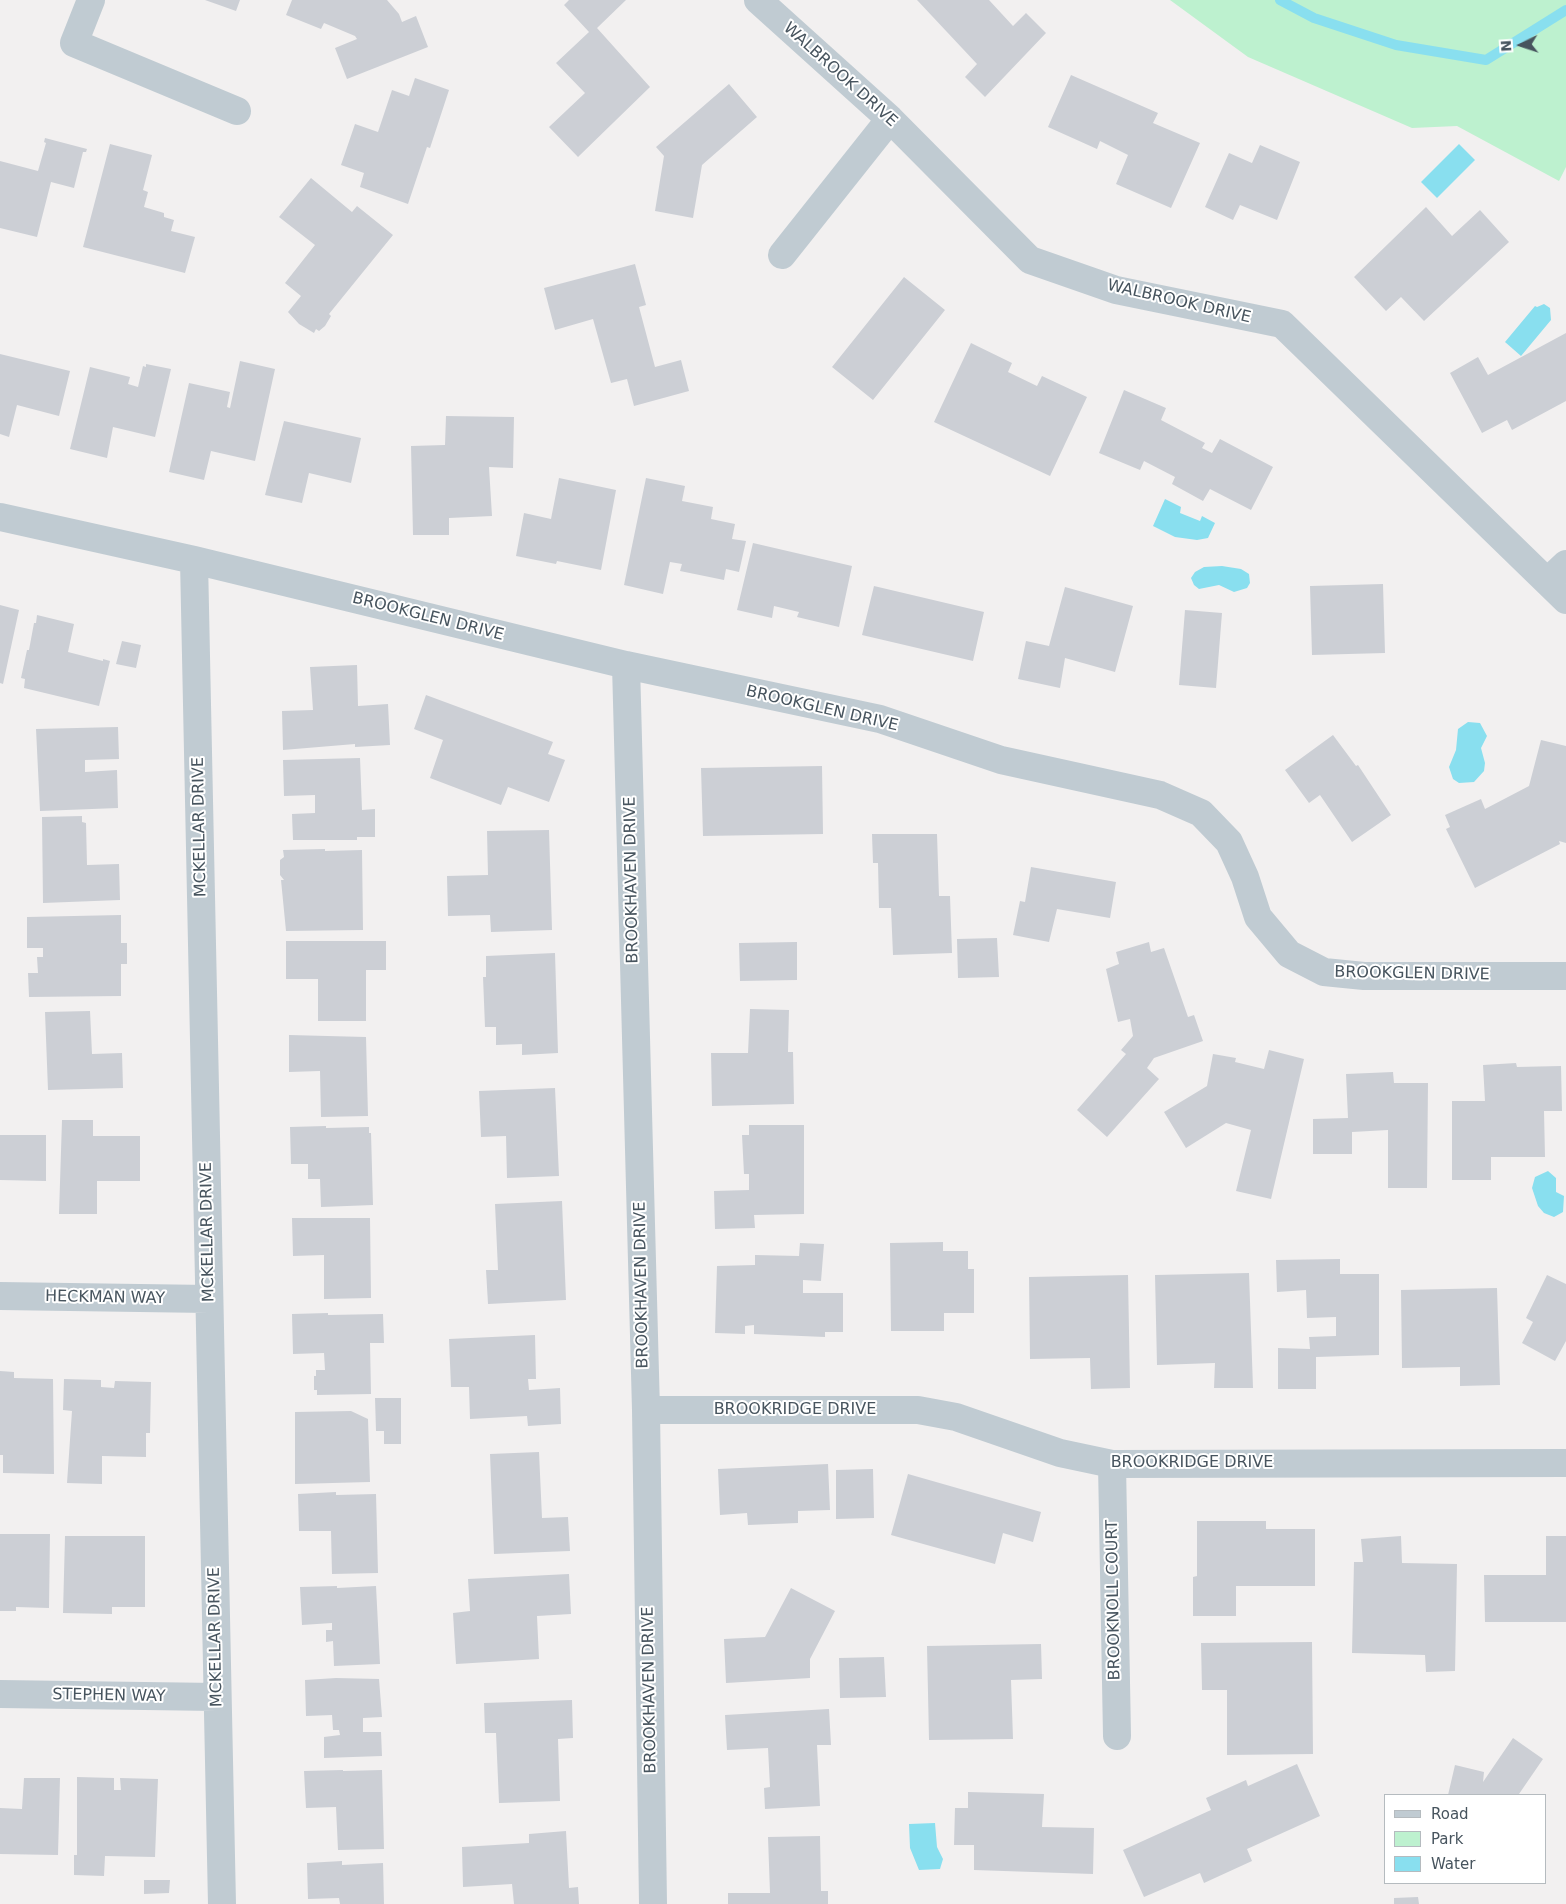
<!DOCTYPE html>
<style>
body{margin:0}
#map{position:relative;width:1566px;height:1904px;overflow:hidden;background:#f2f0f0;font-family:"DejaVu Sans",sans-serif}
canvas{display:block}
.legend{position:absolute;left:1384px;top:1794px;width:162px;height:90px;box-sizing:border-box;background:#fff;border:1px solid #b5bbbf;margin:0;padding:6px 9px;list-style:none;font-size:15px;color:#47545e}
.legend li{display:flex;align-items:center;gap:10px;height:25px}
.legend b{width:25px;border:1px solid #b5bbbf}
.north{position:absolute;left:1496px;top:20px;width:50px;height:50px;-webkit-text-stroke:4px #fff;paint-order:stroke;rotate:266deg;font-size:14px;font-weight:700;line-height:20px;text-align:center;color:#47545e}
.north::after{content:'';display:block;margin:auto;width:18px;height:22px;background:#47545e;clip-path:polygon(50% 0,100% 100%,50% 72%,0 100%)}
</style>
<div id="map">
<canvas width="1566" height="1904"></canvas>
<ul class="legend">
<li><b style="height:6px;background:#c0cbd2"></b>Road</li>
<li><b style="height:14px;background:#bdf1cf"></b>Park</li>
<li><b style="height:14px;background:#89dfef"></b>Water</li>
</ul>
<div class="north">N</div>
</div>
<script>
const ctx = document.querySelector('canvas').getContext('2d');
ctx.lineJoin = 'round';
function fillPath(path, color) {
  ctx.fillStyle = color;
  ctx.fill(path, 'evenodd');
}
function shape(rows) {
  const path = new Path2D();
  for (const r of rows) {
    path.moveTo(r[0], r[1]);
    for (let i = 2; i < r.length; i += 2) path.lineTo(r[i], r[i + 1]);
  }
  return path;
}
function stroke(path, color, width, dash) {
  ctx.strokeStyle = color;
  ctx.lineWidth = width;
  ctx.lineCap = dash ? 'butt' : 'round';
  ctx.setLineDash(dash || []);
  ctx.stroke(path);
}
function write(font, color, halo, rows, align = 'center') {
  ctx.font = font + ' "DejaVu Sans",sans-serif';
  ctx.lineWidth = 4;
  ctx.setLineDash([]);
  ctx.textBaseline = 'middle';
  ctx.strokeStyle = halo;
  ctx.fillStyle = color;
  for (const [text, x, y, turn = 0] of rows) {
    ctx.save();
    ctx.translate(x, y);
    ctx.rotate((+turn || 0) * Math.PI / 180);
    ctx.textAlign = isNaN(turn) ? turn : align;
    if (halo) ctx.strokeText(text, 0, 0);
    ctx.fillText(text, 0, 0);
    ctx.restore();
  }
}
const green = shape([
 [1170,0,1566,0,1566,167,1559,181,1457,126,1412,128,1248,57]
]);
const water = shape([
 [1459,144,1475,160,1437,198,1421,182],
 [1544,304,1550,308,1551,320,1521,356,1505,342,1535,306,1537,307],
 [1165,499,1181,507,1180,513,1200,521,1202,516,1215,523,1208,538,1197,540,1175,537,1153,526],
 [1222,566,1241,569,1249,574,1250,583,1247,588,1234,592,1219,585,1199,589,1194,585,1191,578,1195,572,1204,567],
 [1468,722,1480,723,1487,736,1481,748,1485,763,1484,771,1474,782,1459,783,1453,779,1449,767,1456,750,1458,729],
 [1548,1171,1556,1178,1556,1192,1564,1196,1563,1212,1554,1217,1544,1213,1538,1206,1532,1188,1535,1177],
 [935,1823,937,1847,943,1859,940,1869,919,1870,910,1848,909,1824]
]);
const stream = shape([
 [1280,0,1314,18,1396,45,1486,60,1566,10]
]);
const building = shape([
 [205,0,240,0,236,11],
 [292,0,387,0,399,14,402,22,416,16,428,47,347,79,335,48,357,39,355,36,324,23,321,29,286,15],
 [569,0,626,0,597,28,650,87,578,157,549,127,585,93,556,63,589,32,564,5],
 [917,0,989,0,1013,26,1026,13,1046,33,985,97,965,77,977,64],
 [1071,75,1158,113,1153,123,1200,143,1171,208,1116,184,1128,155,1100,141,1097,149,1048,127],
 [415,78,449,90,430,148,427,147,408,204,360,187,364,173,341,165,355,124,378,132,392,90,409,96],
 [729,84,757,117,702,165,693,218,655,211,664,156,656,147],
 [45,138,87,149,86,152,83,152,74,188,51,182,37,237,0,228,0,161,38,171,46,143,44,142],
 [110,144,152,155,143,190,148,192,144,207,164,213,164,217,174,220,171,231,195,237,185,273,83,247],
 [1260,145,1300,162,1277,220,1240,205,1233,220,1205,207,1229,153,1252,163],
 [311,178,352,212,357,206,393,235,329,314,331,316,325,326,319,331,316,329,314,333,299,324,288,312,301,296,285,283,315,245,279,217],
 [1426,207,1452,236,1480,210,1509,242,1424,321,1401,297,1386,311,1354,277],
 [635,264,646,305,639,307,655,367,681,360,689,391,634,406,627,379,611,383,593,319,555,330,544,288],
 [904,277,945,310,873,400,832,367],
 [1566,333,1566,401,1512,430,1507,420,1482,433,1450,373,1478,357,1488,375],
 [971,343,1012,363,1008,372,1037,386,1042,376,1087,397,1050,476,934,422],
 [0,354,70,371,59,416,17,405,9,437,0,434],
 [240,361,275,369,255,461,211,451,204,480,169,472,189,383,230,392,227,407,230,408],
 [146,364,171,369,155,437,113,427,107,458,70,449,90,367,130,377,128,384,138,387,143,366,146,367],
 [1124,390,1166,408,1161,420,1205,443,1202,448,1212,453,1220,439,1273,467,1251,510,1210,489,1203,501,1172,484,1175,477,1144,461,1140,470,1099,453],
 [446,416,514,417,513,468,489,467,492,516,449,518,449,535,413,535,411,446,445,445],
 [284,421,361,438,351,483,309,473,302,503,265,495],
 [559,478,616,490,601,570,557,561,556,564,516,556,524,513,551,519],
 [646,478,685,486,682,501,713,507,711,519,735,524,732,539,746,541,739,572,726,569,724,580,680,571,682,564,670,562,663,594,624,585],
 [753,543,852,566,839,627,797,617,799,612,774,606,772,618,737,610],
 [1383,584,1385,653,1312,655,1310,586],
 [874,586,984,612,973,661,862,635],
 [1065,587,1133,606,1115,672,1065,658,1060,688,1018,679,1026,641,1049,646],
 [0,605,19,610,3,684,0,683],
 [1185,610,1222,613,1216,688,1179,685],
 [37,615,74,624,68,652,103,661,103,659,110,661,99,706,24,688,25,679,21,678,27,650,29,650,34,623,36,623],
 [122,641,141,645,136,668,116,664],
 [357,665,358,706,388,704,390,745,355,747,355,744,283,750,282,711,313,710,310,667],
 [426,695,553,742,548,754,565,760,549,802,508,787,501,805,430,778,443,740,414,729],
 [118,727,119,759,85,760,85,772,117,770,118,808,40,811,36,729],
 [1333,735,1356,766,1358,765,1391,815,1352,842,1320,795,1309,803,1285,770],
 [1541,740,1566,746,1566,843,1559,841,1560,844,1475,888,1446,829,1450,827,1445,815,1481,799,1485,809,1529,786],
 [360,758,362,810,375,809,375,837,357,837,357,840,293,840,292,814,315,813,315,795,284,796,283,760],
 [822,766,823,834,703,836,701,768],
 [82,816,82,822,86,823,87,865,119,864,120,900,43,903,42,817],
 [549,830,552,930,491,932,490,915,448,916,447,876,488,875,487,831],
 [872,834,937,834,939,896,950,896,952,953,893,955,891,908,879,908,878,863,873,863],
 [325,849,325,851,362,850,363,930,286,931,281,880,284,880,280,875,280,860,284,857,283,850],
 [1031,867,1116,882,1110,918,1057,909,1049,942,1013,935,1020,901,1025,902],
 [121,915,121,943,127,943,127,964,121,964,121,996,29,997,28,973,38,973,37,957,43,957,43,948,27,948,27,917],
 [997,938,999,977,958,978,957,939],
 [286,941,386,941,386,970,366,970,366,1021,318,1021,318,979,286,979],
 [797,942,797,980,740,981,739,943],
 [1149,942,1151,952,1164,948,1188,1017,1194,1015,1203,1041,1154,1058,1147,1068,1159,1079,1107,1137,1077,1110,1126,1054,1121,1050,1133,1036,1130,1019,1118,1022,1106,969,1119,964,1116,952],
 [555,953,558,1053,522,1055,522,1044,496,1045,496,1027,485,1027,483,977,486,977,486,956],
 [750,1009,789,1010,788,1052,793,1052,794,1104,712,1106,711,1053,748,1053],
 [90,1011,92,1054,122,1053,123,1088,48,1090,45,1012],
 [289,1035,366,1037,368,1116,321,1117,320,1071,289,1072],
 [1269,1050,1304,1059,1271,1199,1236,1191,1251,1130,1226,1123,1186,1148,1164,1112,1207,1086,1213,1054,1236,1058,1235,1062,1264,1069],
 [1516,1063,1517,1067,1561,1066,1562,1111,1544,1111,1545,1157,1491,1157,1491,1180,1452,1180,1452,1101,1485,1101,1483,1065],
 [1393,1072,1394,1083,1428,1083,1427,1188,1388,1188,1388,1130,1352,1132,1352,1154,1313,1154,1313,1119,1348,1118,1346,1074],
 [555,1088,559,1176,507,1178,506,1136,481,1137,479,1091],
 [62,1120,93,1120,93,1136,140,1136,140,1181,97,1181,97,1214,59,1214],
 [749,1125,804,1125,804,1214,754,1215,755,1228,715,1229,714,1191,749,1190,749,1174,744,1174,742,1135,749,1135],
 [326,1126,326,1128,369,1127,369,1133,371,1133,373,1205,321,1207,320,1179,308,1179,308,1164,291,1164,290,1127],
 [0,1135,46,1135,46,1181,0,1180],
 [562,1201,566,1300,488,1304,486,1270,498,1270,495,1204],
 [292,1218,370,1218,371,1298,324,1299,324,1255,293,1256],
 [943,1242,943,1251,968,1251,968,1269,974,1269,974,1313,944,1313,944,1331,891,1331,890,1243],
 [800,1243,824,1244,821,1281,803,1280,803,1293,843,1293,843,1332,825,1332,825,1337,754,1334,754,1325,745,1326,745,1334,715,1333,717,1266,755,1265,755,1255,799,1256],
 [1340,1259,1340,1274,1379,1274,1379,1355,1316,1357,1316,1389,1278,1389,1278,1348,1310,1349,1309,1337,1336,1336,1336,1317,1307,1318,1306,1290,1277,1292,1276,1260],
 [1249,1273,1253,1388,1214,1388,1215,1363,1157,1365,1155,1275],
 [1128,1275,1130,1388,1091,1389,1090,1358,1030,1359,1029,1277],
 [1547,1275,1566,1284,1566,1341,1555,1361,1522,1343,1533,1322,1526,1318],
 [1497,1288,1500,1385,1460,1386,1460,1367,1402,1368,1401,1290],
 [328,1313,328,1315,383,1314,384,1343,370,1343,371,1394,317,1395,317,1390,314,1390,314,1376,316,1376,316,1370,325,1370,324,1353,293,1354,292,1314],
 [535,1335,536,1379,528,1379,529,1390,560,1388,561,1424,528,1426,527,1416,470,1419,469,1387,451,1387,449,1339],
 [0,1371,14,1372,14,1378,53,1379,54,1474,3,1473,3,1455,0,1455],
 [64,1379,101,1380,101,1387,114,1388,115,1381,151,1382,150,1433,146,1433,146,1457,102,1456,102,1484,67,1483,72,1411,63,1410],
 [375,1398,401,1398,401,1444,384,1444,384,1431,376,1431],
 [351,1411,368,1419,370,1482,295,1484,295,1412],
 [539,1452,542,1518,568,1517,570,1551,494,1554,490,1454],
 [828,1464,830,1510,798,1511,798,1523,748,1525,747,1513,720,1515,718,1469],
 [873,1469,874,1518,836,1519,836,1470],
 [908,1474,1041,1512,1033,1542,1003,1533,995,1564,891,1535],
 [336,1492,336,1495,376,1494,378,1573,332,1574,331,1531,299,1531,298,1494],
 [1197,1521,1266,1521,1266,1529,1315,1529,1315,1586,1236,1586,1236,1616,1193,1616,1193,1577,1197,1576],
 [0,1534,50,1534,49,1608,16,1607,16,1611,0,1611],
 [65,1536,145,1536,145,1607,112,1607,112,1614,63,1613],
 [1401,1536,1402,1563,1457,1564,1455,1671,1426,1672,1425,1655,1352,1653,1354,1562,1363,1562,1361,1539],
 [1546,1536,1566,1536,1566,1622,1485,1622,1484,1575,1546,1575],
 [569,1574,571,1614,537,1616,539,1659,456,1664,453,1613,470,1611,468,1579],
 [337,1586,337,1588,376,1586,380,1664,334,1666,333,1641,326,1642,326,1630,332,1630,332,1623,302,1625,300,1587],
 [791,1588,835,1611,810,1659,810,1678,726,1683,724,1639,765,1637],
 [1312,1642,1313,1754,1227,1755,1227,1690,1202,1690,1201,1643],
 [1041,1644,1042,1679,1011,1680,1013,1739,929,1740,927,1646],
 [884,1657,886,1697,840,1698,839,1658],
 [336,1678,379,1679,382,1717,363,1718,363,1732,381,1732,382,1756,324,1758,324,1737,340,1735,339,1730,333,1730,332,1715,306,1716,305,1680],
 [572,1700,573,1738,558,1739,560,1801,499,1803,496,1733,485,1733,484,1703],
 [829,1709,831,1745,817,1745,820,1806,765,1809,764,1788,770,1787,768,1748,727,1750,725,1715],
 [1513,1738,1543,1759,1519,1794,1522,1795,1448,1795,1455,1765,1484,1772,1483,1782],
 [1297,1764,1320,1816,1247,1849,1252,1861,1204,1883,1200,1873,1144,1897,1123,1850,1211,1810,1206,1798,1246,1780,1248,1786],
 [343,1770,343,1771,382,1770,384,1849,338,1850,336,1807,306,1808,304,1771],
 [77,1777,114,1778,114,1790,121,1790,120,1778,158,1779,155,1857,105,1856,104,1876,74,1875,74,1855,77,1855],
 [24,1778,60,1778,58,1855,0,1854,0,1808,22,1809],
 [968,1792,1044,1794,1042,1827,1094,1828,1093,1874,974,1870,974,1845,954,1845,955,1808,968,1808],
 [566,1831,569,1888,578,1887,579,1904,514,1904,512,1884,463,1887,462,1847,529,1843,529,1834],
 [820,1836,821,1891,828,1891,828,1904,728,1904,728,1893,770,1893,768,1837],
 [342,1861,342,1865,383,1863,384,1904,340,1904,339,1898,308,1899,307,1863],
 [144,1880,170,1880,169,1893,144,1894],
 [1418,1897,1419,1904,1394,1904,1394,1898]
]);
const street = shape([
 [91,0,74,43,237,111],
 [758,0,890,119,1030,260,1116,290,1282,324,1566,600],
 [782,255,890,119],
 [0,517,194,560,626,665,880,719,1001,760,1160,795,1201,813,1229,842,1245,877,1258,917,1289,954,1324,972,1364,976,1566,976],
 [194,560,222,1904],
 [1548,581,1566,564],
 [626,665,646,1410,653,1904],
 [0,1296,209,1299],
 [646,1410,918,1410,956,1417,1060,1453,1112,1464,1566,1463],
 [1112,1464,1117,1736],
 [0,1694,217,1697]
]);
const streetNames = [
 ["WALBROOK DRIVE",840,75,42],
 ["WALBROOK DRIVE",1179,302,13],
 ["BROOKGLEN DRIVE",428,617,14],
 ["BROOKGLEN DRIVE",822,709,13],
 ["MCKELLAR DRIVE",200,827,-91],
 ["BROOKHAVEN DRIVE",632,880,-91],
 ["BROOKGLEN DRIVE",1412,974,1],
 ["MCKELLAR DRIVE",208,1232,-91],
 ["BROOKHAVEN DRIVE",642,1285,-91],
 ["HECKMAN WAY",105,1298,1],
 ["BROOKRIDGE DRIVE",795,1410],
 ["BROOKRIDGE DRIVE",1192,1463],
 ["BROOKNOLL COURT",1114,1600,-91],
 ["MCKELLAR DRIVE",216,1637,-91],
 ["BROOKHAVEN DRIVE",650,1690,-91],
 ["STEPHEN WAY",109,1696,1]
];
fillPath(green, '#bdf1cf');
fillPath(water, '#89dfef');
stroke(stream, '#89dfef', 10);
fillPath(building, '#cccfd5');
stroke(street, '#c0cbd2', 28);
write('16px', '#47545e', '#fff', streetNames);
</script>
